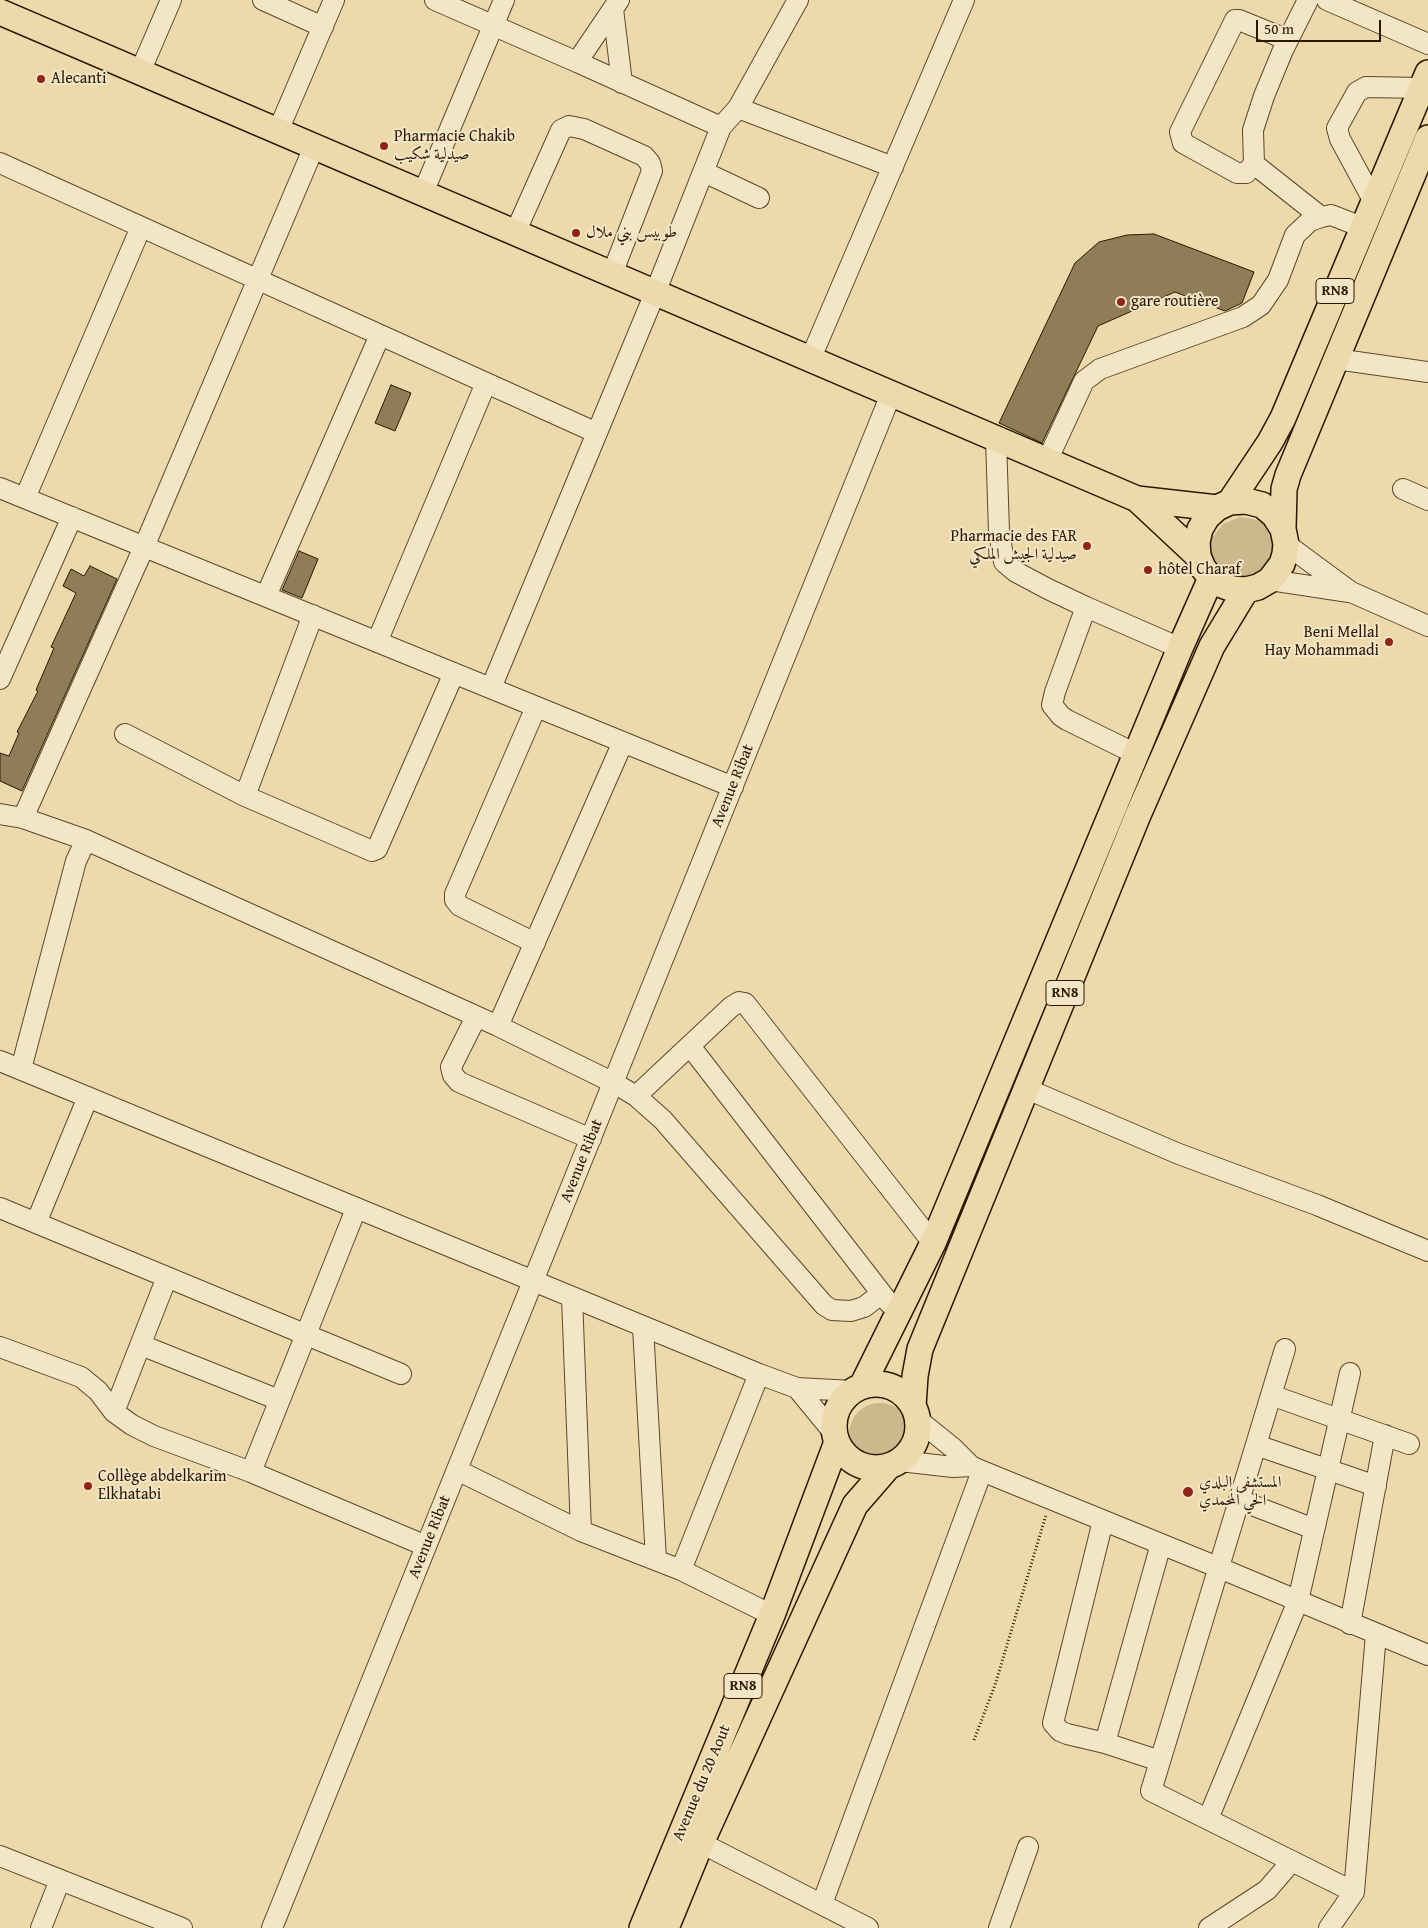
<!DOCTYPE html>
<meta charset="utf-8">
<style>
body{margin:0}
#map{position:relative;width:1428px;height:1928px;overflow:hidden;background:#edd9a9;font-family:"Gentium Book Plus",serif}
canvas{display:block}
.scale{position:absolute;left:1256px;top:20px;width:125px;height:22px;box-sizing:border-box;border:2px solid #291901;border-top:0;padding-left:6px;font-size:15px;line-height:18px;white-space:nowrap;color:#291901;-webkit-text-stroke:4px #f3e6c7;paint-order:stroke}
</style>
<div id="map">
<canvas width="1428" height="1928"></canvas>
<div class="scale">50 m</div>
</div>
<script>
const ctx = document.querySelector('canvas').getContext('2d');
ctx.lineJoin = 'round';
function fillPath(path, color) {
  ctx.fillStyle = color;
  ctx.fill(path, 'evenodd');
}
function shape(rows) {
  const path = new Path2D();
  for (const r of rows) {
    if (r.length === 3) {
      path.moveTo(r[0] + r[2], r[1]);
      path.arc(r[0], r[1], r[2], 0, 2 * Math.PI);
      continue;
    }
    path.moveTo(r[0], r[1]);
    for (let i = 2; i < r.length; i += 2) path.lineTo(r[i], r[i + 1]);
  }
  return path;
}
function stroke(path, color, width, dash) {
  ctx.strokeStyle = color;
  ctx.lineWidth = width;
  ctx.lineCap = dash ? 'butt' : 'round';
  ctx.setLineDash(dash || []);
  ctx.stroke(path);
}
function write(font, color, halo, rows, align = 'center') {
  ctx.font = font + ' "Gentium Book Plus",Amiri,serif';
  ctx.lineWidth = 4;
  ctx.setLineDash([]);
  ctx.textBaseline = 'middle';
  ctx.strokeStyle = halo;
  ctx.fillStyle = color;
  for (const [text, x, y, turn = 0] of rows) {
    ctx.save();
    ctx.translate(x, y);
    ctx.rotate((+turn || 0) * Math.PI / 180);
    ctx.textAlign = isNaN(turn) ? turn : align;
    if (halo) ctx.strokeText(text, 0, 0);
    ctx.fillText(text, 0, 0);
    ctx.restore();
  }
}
const green = shape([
 [1240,517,1258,520,1266,525,1276,539,1265,581,1215,574,1209,548,1211,539,1223,524],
 [880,1434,31]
]);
const building = shape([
 [1154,234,1254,272,1242,303,1225,311,1175,292,1098,326,1042,443,999,423,1075,263,1099,242,1127,235,1154,234],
 [391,385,411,393,395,431,375,423,391,385],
 [299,551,318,559,302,598,282,590,299,551],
 [90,566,117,579,22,791,0,781,0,753,9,756,19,733,17,732,38,691,36,690,54,648,51,647,76,593,63,586,71,569,84,576,90,566]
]);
const path = shape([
 [974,1740,995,1685,1046,1515]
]);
const minor = shape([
 [263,0,323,27],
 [435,0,577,62,619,0],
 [1308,0,1283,50,1264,96,1253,130,1254,164,1321,217],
 [1327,0,1428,44],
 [613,9,622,83],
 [140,72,171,0],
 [738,108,798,0],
 [721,127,738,108,893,167],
 [278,131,334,0],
 [0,163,597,433],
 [1254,164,1246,173,1237,173,1183,143,1180,132,1235,20,1239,20,1288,40],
 [704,172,759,198],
 [423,193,504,0],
 [1373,200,1340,139,1337,128,1357,92,1366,87,1421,88],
 [515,233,561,130,569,126,584,129,644,156,650,163,652,171,612,274],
 [1336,359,1428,372],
 [810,360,964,0],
 [996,439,999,532,1004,562,1016,572,1048,589,1086,607,1180,648],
 [1047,461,1084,381,1100,369,1243,317,1261,305,1278,280,1295,235,1310,221,1321,217,1331,215,1362,227],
 [0,488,733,787],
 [1403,489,1428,500],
 [25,498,141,227],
 [1286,544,1351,592,1428,626],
 [1270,580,1349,592],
 [266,596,380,335],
 [1086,607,1055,692,1052,705,1061,716,1067,720,1136,754],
 [313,615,245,796,372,851,377,849,454,673],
 [377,642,486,383],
 [0,679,72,517],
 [491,688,655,293,721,127,577,62],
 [125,734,245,796],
 [0,814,23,818,86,840,498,1026,614,1083,636,1096,663,1120,824,1305,832,1310,851,1311,864,1307,881,1294],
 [23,818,144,547,314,147],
 [535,943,460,906,455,900,455,894,536,707],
 [476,1017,451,1067,453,1075,459,1082,591,1139],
 [498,1026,623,742],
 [690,1046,889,1303],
 [0,1061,759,1374,797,1388,853,1391],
 [21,1069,76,861,86,840],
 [1027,1089,1179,1154,1317,1205,1428,1251],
 [636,1096,731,1007,739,1002,745,1003,933,1243],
 [0,1208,401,1374],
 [36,1223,88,1097],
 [572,1297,581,1531],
 [643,1327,656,1560],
 [141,1345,279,1400],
 [0,1347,81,1377,98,1391,114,1412,132,1425,154,1436,251,1472,426,1546],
 [1285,1349,1151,1791,1354,1892],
 [797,1388,834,1433],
 [1271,1395,1409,1444],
 [114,1412,167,1277],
 [917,1419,953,1448,971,1466,982,1471,1210,1564,1428,1655],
 [1256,1445,1376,1486],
 [900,1461,953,1467,971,1466],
 [457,1470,581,1531,681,1570,772,1615],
 [251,1472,356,1209],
 [1239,1500,1314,1529],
 [1103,1521,1053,1723,1060,1731,1067,1734,1105,1743,1160,1761],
 [681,1570,759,1374],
 [1350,1624,1385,1435],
 [1105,1743,1161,1544],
 [1208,1819,1298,1601,1350,1373],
 [701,1843,868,1928],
 [0,1856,182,1928],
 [822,1904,982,1471],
 [41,1928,60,1880],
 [272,1928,891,394],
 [999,1928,1028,1847],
 [1209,1928,1267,1890,1292,1861],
 [1329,1928,1354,1892,1376,1634]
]);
const major = shape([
 [0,12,1137,499,1217,508,1230,502,1246,501,1262,505,1274,515,1283,529,1286,544,1285,554,1282,564,1270,580,1258,587,1246,590,1233,589,1222,585,1211,578,1203,568,1198,556,1197,542,1200,529,1207,517,1217,508],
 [1137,499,1198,556],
 [1230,502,1270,442,1283,418,1428,73],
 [1283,529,1284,489,1288,475,1428,138],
 [876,1426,42],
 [862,1386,933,1243,1180,648,1211,578],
 [913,1406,915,1376,920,1349,1138,815,1212,646,1246,590],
 [642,1928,772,1615,837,1442],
 [666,1928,701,1843,855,1505,888,1467]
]);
const markers = [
 [41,79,5,"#8f2418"],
 [384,146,5,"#8f2418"],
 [576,233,5,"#8f2418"],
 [1121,302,5,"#8f2418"],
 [1087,546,5,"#8f2418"],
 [1148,570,5,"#8f2418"],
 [1389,642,5,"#8f2418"],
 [88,1486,5,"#8f2418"],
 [1188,1492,6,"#8f2418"]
];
const shields = [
 [1335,291,38],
 [1065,993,38],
 [743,1686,38]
];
const shieldNames = [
 ["RN8",1335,291],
 ["RN8",1065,993],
 ["RN8",743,1686]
];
const poiNames = [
 ["Alecanti",51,79],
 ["Pharmacie Chakib",394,137],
 ["صيدلية شكيب",394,155],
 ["طوبيس بني ملال",586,233],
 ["gare routière",1131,302],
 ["Pharmacie des FAR",1077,537,"right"],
 ["صيدلية الجيش الملكي",1077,555,"right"],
 ["hôtel Charaf",1158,570],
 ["Beni Mellal",1379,633,"right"],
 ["Hay Mohammadi",1379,651,"right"],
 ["Collège abdelkarim",98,1477],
 ["Elkhatabi",98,1495],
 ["المستشفى البلدي",1199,1483],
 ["الحي المحمدي",1199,1501]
];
const streetNames = [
 ["Avenue Ribat",733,786,-68],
 ["Avenue Ribat",582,1161,-68],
 ["Avenue Ribat",430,1537,-68],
 ["Avenue du 20 Aout",702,1783,-67]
];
fillPath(green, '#ccb88c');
fillPath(building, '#8f7d58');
stroke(building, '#291901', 1);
stroke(minor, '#5a492b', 22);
stroke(major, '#291901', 28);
stroke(path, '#291901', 3, [1, 2.5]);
stroke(minor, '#f3e6c7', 20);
stroke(major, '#edd9a9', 25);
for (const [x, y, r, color] of markers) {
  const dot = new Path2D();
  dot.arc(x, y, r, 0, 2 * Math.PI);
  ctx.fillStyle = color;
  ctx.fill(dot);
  stroke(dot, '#f3e6c7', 2);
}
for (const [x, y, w] of shields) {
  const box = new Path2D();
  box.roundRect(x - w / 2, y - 12.5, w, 25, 4);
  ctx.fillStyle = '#f3e6c7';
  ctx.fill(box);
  stroke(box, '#291901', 1);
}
write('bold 15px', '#291901', null, shieldNames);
write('16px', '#291901', '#f3e6c7', poiNames, 'left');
write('16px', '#291901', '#f3e6c7', streetNames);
</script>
